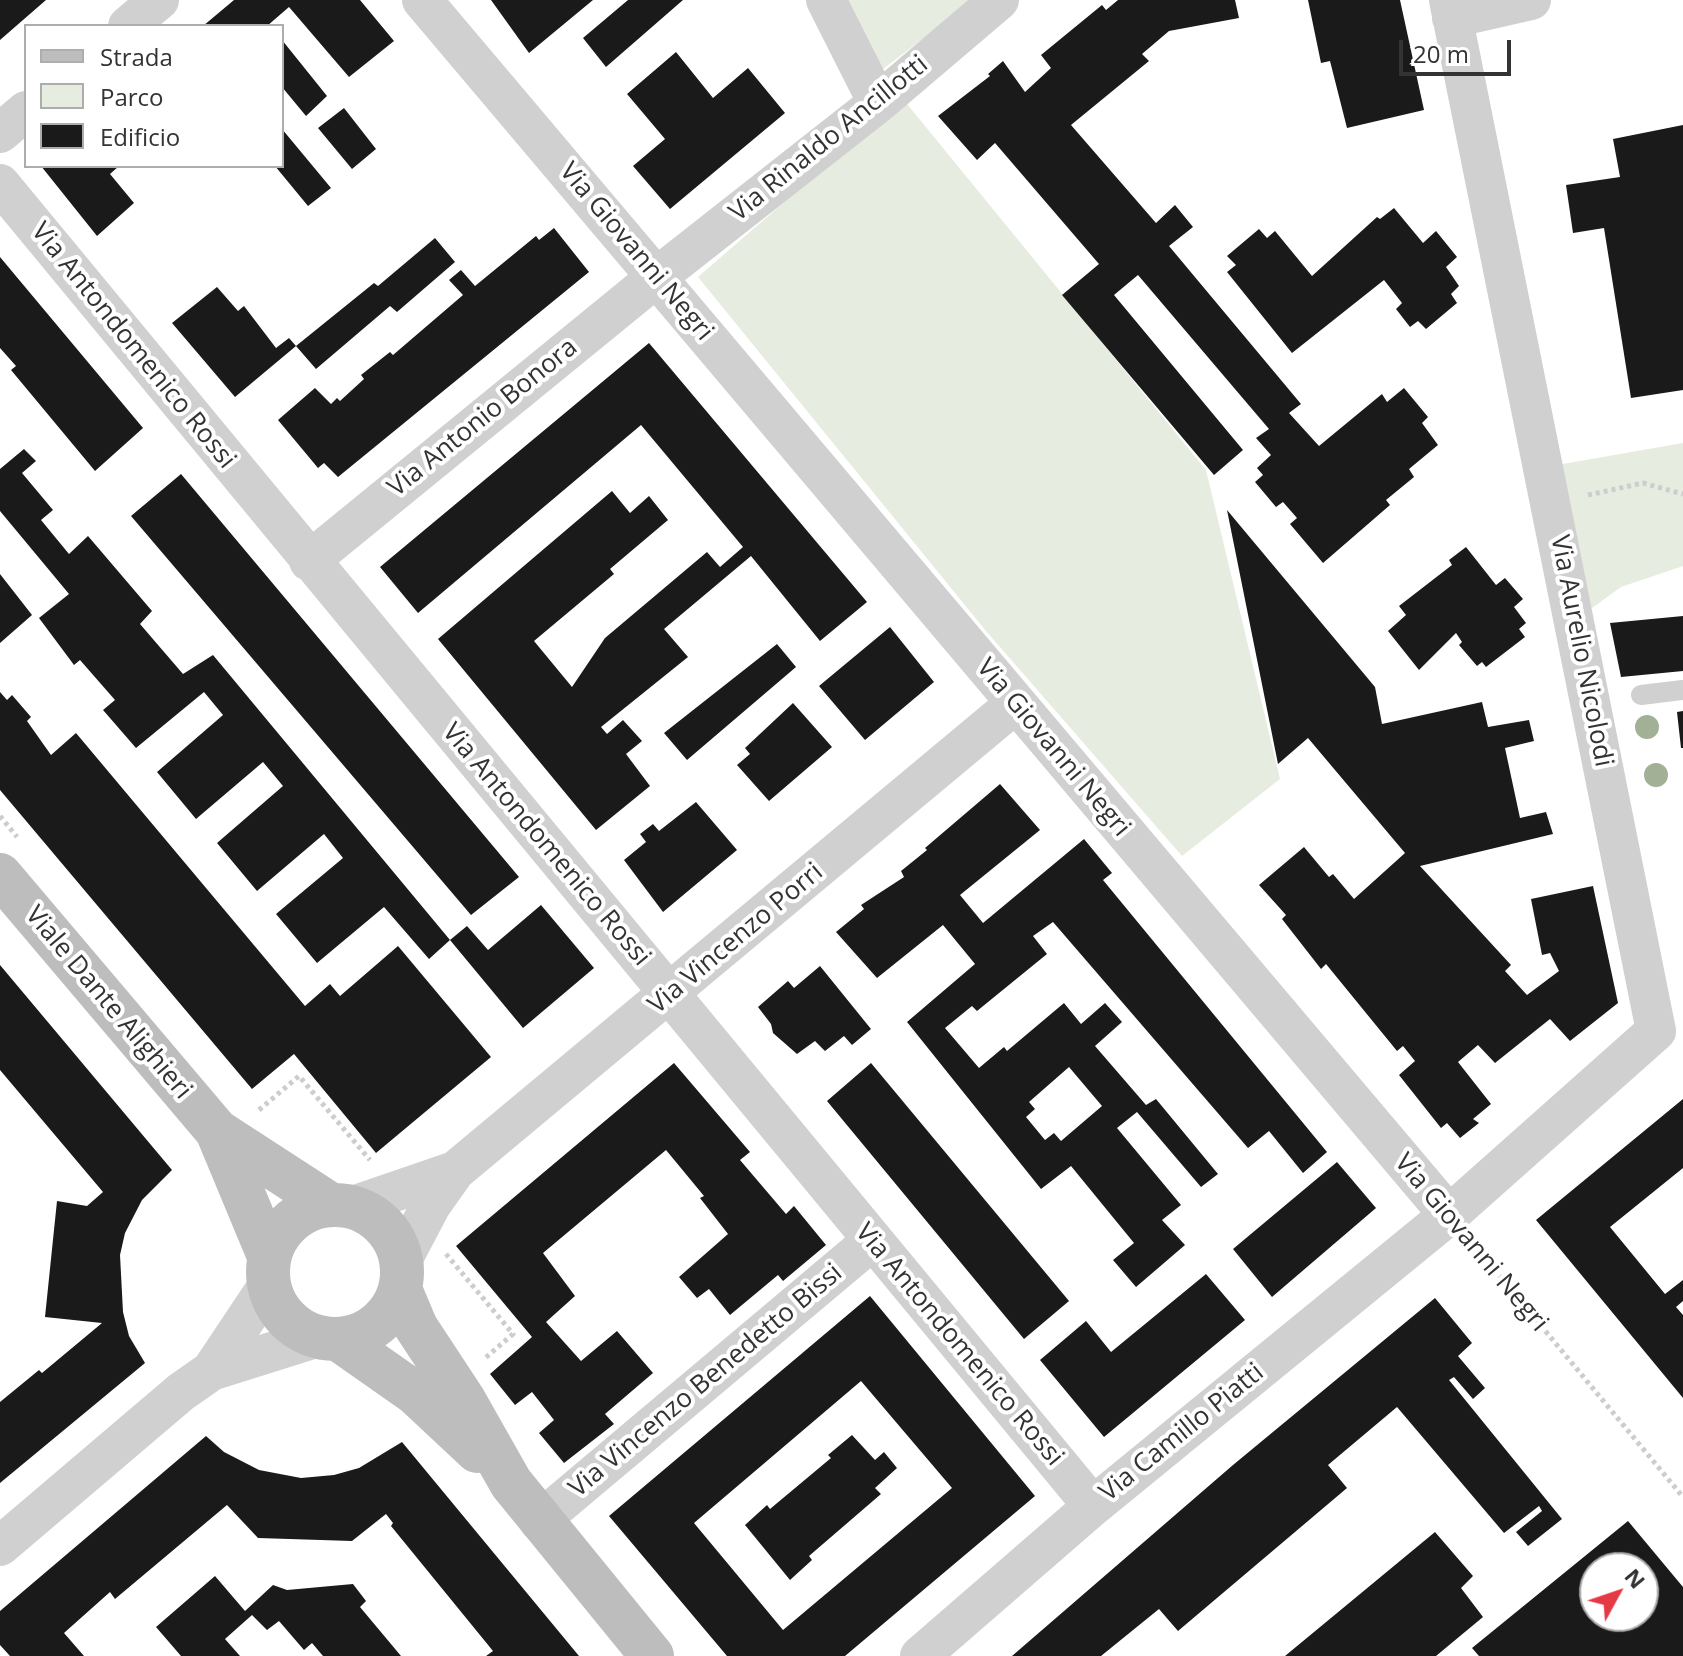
<!DOCTYPE html>
<style>
body{margin:0}
#map{position:relative;width:1683px;height:1656px;overflow:hidden;background:#fff;font-family:"Open Sans",sans-serif}
canvas{display:block}
.legend{position:absolute;left:24px;top:24px;width:260px;height:144px;box-sizing:border-box;background:#fff;border:2px solid #adadad;margin:0;padding:10px 14px;list-style:none;font-size:24px;color:#333}
.legend li{display:flex;align-items:center;gap:16px;height:40px}
.legend b{width:40px;border:2px solid #adadad}
.north{position:absolute;left:1579px;top:1552px;width:80px;height:80px;box-sizing:border-box;background:#fff;border:2px solid #adadad;border-radius:50%;rotate:50deg;font-size:22px;font-weight:700;line-height:32px;text-align:center;color:#333}
.north::after{content:'';display:block;margin:auto;width:28px;height:36px;background:#e63946;clip-path:polygon(50% 0,100% 100%,50% 72%,0 100%)}
.scale{position:absolute;left:1399px;top:40px;width:112px;height:36px;box-sizing:border-box;border:4px solid #333;border-top:0;padding-left:10px;font-size:24px;line-height:28px;white-space:nowrap;color:#333;-webkit-text-stroke:6px #fff;paint-order:stroke}
</style>
<div id="map">
<canvas width="1683" height="1656"></canvas>
<ul class="legend">
<li><b style="height:10px;background:#bdbdbd"></b>Strada</li>
<li><b style="height:22px;background:#e6ecdf"></b>Parco</li>
<li><b style="height:22px;background:#1a1a1a"></b>Edificio</li>
</ul>
<div class="north">N</div>
<div class="scale">20 m</div>
</div>
<script>
const ctx = document.querySelector('canvas').getContext('2d');
ctx.lineJoin = 'round';
function fillPath(path, color) {
  ctx.fillStyle = color;
  ctx.fill(path, 'evenodd');
}
function shape(rows) {
  const path = new Path2D();
  for (const r of rows) {
    if (r.length === 3) {
      path.moveTo(r[0] + r[2], r[1]);
      path.arc(r[0], r[1], r[2], 0, 2 * Math.PI);
      continue;
    }
    path.moveTo(r[0], r[1]);
    for (let i = 2; i < r.length; i += 2) path.lineTo(r[i], r[i + 1]);
  }
  return path;
}
function stroke(path, color, width, dash) {
  ctx.strokeStyle = color;
  ctx.lineWidth = width;
  ctx.lineCap = dash ? 'butt' : 'round';
  ctx.setLineDash(dash || []);
  ctx.stroke(path);
}
function write(font, color, halo, rows, align = 'center') {
  ctx.font = font + ' "Open Sans",sans-serif';
  ctx.lineWidth = 8;
  ctx.setLineDash([]);
  ctx.textBaseline = 'middle';
  ctx.strokeStyle = halo;
  ctx.fillStyle = color;
  for (const [text, x, y, turn = 0] of rows) {
    ctx.save();
    ctx.translate(x, y);
    ctx.rotate((+turn || 0) * Math.PI / 180);
    ctx.textAlign = isNaN(turn) ? turn : align;
    if (halo) ctx.strokeText(text, 0, 0);
    ctx.fillText(text, 0, 0);
    ctx.restore();
  }
}
const green = shape([
 [848,0,974,0,879,72],
 [903,99,1206,470,1280,779,1182,856,986,631,698,277],
 [1683,443,1683,566,1621,587,1588,611,1557,465]
]);
const building = shape([
 [0,0,46,0,0,40],
 [234,0,360,0,394,41,349,77,289,7,267,26,203,26],
 [491,0,593,0,529,53],
 [628,0,683,0,606,67,583,38],
 [1118,0,1235,0,1239,18,1169,31,1142,54,1149,61,1071,125,1156,223,1175,205,1193,227,1169,246,1301,404,1289,413,1319,446,1382,394,1387,402,1404,388,1428,417,1422,423,1438,445,1409,469,1414,477,1386,500,1390,505,1323,563,1290,524,1297,518,1283,502,1276,507,1255,482,1263,475,1257,468,1271,455,1256,438,1269,429,1138,275,1114,295,1243,450,1214,475,1062,295,1099,264,995,143,977,160,938,116,990,76,988,74,1003,61,1025,92,1051,68,1041,55,1102,5,1106,10],
 [1308,0,1400,0,1424,110,1347,128,1330,61,1321,63],
 [282,40,327,96,306,116,282,87],
 [676,52,713,98,748,68,785,113,670,209,633,166,665,139,627,94],
 [344,108,376,149,352,169,318,128],
 [1683,125,1683,390,1631,398,1604,228,1573,233,1566,185,1620,177,1613,139],
 [282,129,331,188,308,206,275,166,282,166],
 [41,166,119,166,110,174,134,203,97,236],
 [1394,208,1423,243,1436,231,1457,257,1446,267,1459,286,1451,294,1457,303,1426,329,1418,321,1410,327,1396,309,1402,303,1384,280,1292,353,1227,272,1236,265,1227,256,1259,229,1267,238,1275,231,1312,276,1377,217,1380,219],
 [554,228,589,272,338,477,324,463,318,468,278,420,315,388,331,404,337,398,340,401,364,379,361,375,390,352,393,355,463,295,449,280,461,270,475,286,536,236,539,240],
 [435,238,455,262,397,312,390,306,316,369,296,346,235,397,172,323,217,287,238,311,244,306,276,348,289,338,296,346,374,283,378,286],
 [0,257,143,428,95,471,11,370,16,366,0,348],
 [649,343,867,602,820,641,751,556,664,629,688,657,601,727,607,734,623,720,642,741,626,754,650,786,596,830,438,639,612,491,630,513,649,496,668,520,610,569,614,574,534,641,572,687,605,638,707,552,720,567,743,547,641,425,418,613,380,567],
 [24,449,36,461,22,473,53,510,41,520,69,554,88,536,152,611,140,624,183,674,213,655,450,940,467,926,488,950,541,905,594,968,523,1028,450,940,429,959,384,907,317,963,276,914,343,858,324,834,257,891,217,843,283,786,263,762,196,819,157,772,223,715,204,692,136,748,103,710,115,700,80,660,74,665,39,618,69,594,0,511,0,469],
 [181,474,519,877,471,915,131,516],
 [1227,510,1375,687,1382,724,1482,702,1488,727,1529,720,1534,741,1505,748,1520,818,1546,812,1553,834,1420,866,1511,965,1505,971,1527,995,1559,971,1550,953,1542,955,1531,899,1593,886,1618,1003,1570,1041,1550,1019,1495,1063,1478,1045,1458,1062,1491,1104,1473,1119,1479,1123,1460,1138,1447,1123,1441,1128,1399,1075,1415,1061,1403,1046,1397,1051,1326,964,1321,969,1282,919,1286,915,1259,885,1304,847,1329,877,1333,874,1354,899,1405,853,1308,738,1278,764],
 [1466,547,1496,585,1505,578,1523,599,1514,607,1526,623,1519,629,1525,637,1486,667,1482,662,1477,666,1459,645,1462,642,1456,633,1419,670,1388,631,1406,615,1399,606,1452,565,1449,560],
 [0,574,32,615,0,643],
 [1683,616,1683,671,1621,677,1610,623],
 [890,627,934,682,865,740,819,686],
 [777,644,796,667,687,760,664,733],
 [0,692,7,700,12,695,31,717,27,721,51,755,76,733,305,1006,330,984,340,996,398,946,491,1057,376,1153,294,1054,252,1089,0,790],
 [793,703,832,747,769,801,737,765,750,754,745,748],
 [1683,711,1683,748,1681,748,1677,712],
 [1000,784,1040,830,960,895,983,923,1084,839,1112,873,1103,880,1327,1152,1303,1173,1269,1131,1248,1148,1053,922,1033,936,1047,954,977,1011,972,1006,945,1028,979,1068,1004,1047,1007,1051,1064,1003,1081,1024,1105,1003,1122,1022,1095,1046,1146,1105,1156,1099,1218,1174,1201,1187,1137,1112,1117,1128,1181,1205,1162,1220,1185,1245,1136,1287,1113,1260,1134,1243,1071,1166,1041,1189,907,1022,975,964,943,925,877,978,836,932,864,909,861,905,904,877,901,871,927,850,925,848],
 [1069,1067,1102,1106,1061,1141,1054,1133,1045,1140,1026,1117,1035,1109,1029,1102],
 [696,802,737,850,663,912,624,860,646,842,640,834,653,824,659,831],
 [0,965,172,1170,142,1200,125,1233,120,1255,123,1312,129,1336,145,1363,0,1483,0,1402,39,1370,42,1373,102,1323,45,1317,57,1201,87,1206,103,1192,0,1070],
 [820,966,871,1029,852,1045,844,1036,825,1051,815,1041,797,1054,773,1033,771,1024,758,1007,788,981,794,988],
 [674,1063,750,1152,740,1160,786,1214,794,1206,826,1245,783,1281,778,1275,730,1315,709,1289,697,1298,679,1277,728,1234,700,1198,704,1196,666,1150,543,1253,575,1296,546,1322,581,1361,617,1331,653,1373,605,1414,614,1424,564,1463,539,1433,554,1420,532,1392,515,1405,490,1374,532,1337,456,1246],
 [871,1063,1069,1301,1024,1339,827,1101],
 [1683,1099,1683,1168,1610,1227,1665,1294,1683,1280,1683,1301,1676,1307,1683,1315,1683,1398,1536,1220],
 [1337,1162,1376,1208,1272,1297,1233,1249],
 [1206,1274,1245,1320,1104,1437,1040,1360,1086,1321,1111,1352],
 [870,1296,1035,1496,845,1656,727,1656,609,1516],
 [861,1381,952,1488,783,1630,694,1523],
 [1435,1298,1472,1343,1458,1356,1485,1388,1473,1399,1454,1377,1449,1380,1562,1519,1528,1546,1516,1532,1542,1511,1539,1506,1504,1533,1397,1407,1328,1465,1347,1488,1178,1631,1159,1609,1101,1656,1012,1656,1233,1465],
 [852,1435,875,1460,884,1452,897,1468,875,1488,881,1494,809,1556,812,1560,790,1580,745,1525,767,1505,770,1509,831,1458,828,1455],
 [206,1436,224,1452,259,1470,301,1478,334,1475,359,1468,402,1442,579,1656,486,1656,493,1651,391,1526,393,1523,386,1514,352,1541,258,1538,227,1505,115,1599,110,1592,64,1633,84,1656,10,1656,0,1645,0,1611],
 [1628,1521,1683,1587,1683,1656,1479,1656,1472,1648],
 [1595,1568,1643,1568,1643,1616,1595,1616],
 [1435,1532,1473,1576,1461,1588,1483,1617,1436,1656,1285,1656],
 [215,1576,245,1611,273,1585,287,1590,353,1584,366,1601,360,1607,401,1656,323,1656,312,1643,304,1650,279,1621,267,1630,252,1615,225,1639,240,1656,181,1656,156,1627]
]);
const path = shape([
 [1588,495,1643,483,1683,494],
 [0,816,17,837],
 [259,1110,299,1076,370,1160],
 [1474,1245,1683,1497],
 [446,1254,513,1334,484,1359]
]);
const service = shape([
 [1641,695,1683,690]
]);
const minor = shape([
 [422,0,1449,1215],
 [826,0,878,103],
 [1452,18,1531,0],
 [128,26,159,0],
 [0,133,26,111],
 [0,184,1093,1506],
 [309,561,658,276,878,103,999,0],
 [350,1207,455,1171],
 [401,1262,431,1205,455,1171,1015,704],
 [211,1371,269,1284],
 [539,1521,873,1240],
 [0,1546,181,1392,211,1371,319,1337],
 [920,1656,1093,1506,1449,1215,1656,1031,1449,0]
]);
const secondary = shape([
 [0,875,217,1131,269,1256],
 [217,1131,331,1205],
 [335,1272,67],
 [400,1289,416,1327,464,1400,511,1483,652,1656],
 [338,1339,415,1393,477,1451]
]);
const trees = [
 [1647,727],
 [1656,775]
];
const streetNames = [
 ["Via Rinaldo Ancillotti",829,139,-39],
 ["Via Giovanni Negri",636,252,50],
 ["Via Antondomenico Rossi",133,346,51],
 ["Via Antonio Bonora",483,418,-39],
 ["Via Aurelio Nicolodi",1581,651,79],
 ["Via Giovanni Negri",1053,748,50],
 ["Via Antondomenico Rossi",546,845,50],
 ["Via Vincenzo Porri",736,939,-40],
 ["Viale Dante Alighieri",108,1003,50],
 ["Via Giovanni Negri",1471,1243,50],
 ["Via Antondomenico Rossi",959,1345,50],
 ["Via Vincenzo Benedetto Bissi",706,1381,-40],
 ["Via Camillo Piatti",1182,1433,-39]
];
fillPath(green, '#e6ecdf');
fillPath(building, '#1a1a1a');
stroke(path, '#cdcdcd', 5, [4, 4]);
stroke(service, '#d0d0d0', 20);
stroke(minor, '#d0d0d0', 40);
stroke(secondary, '#bdbdbd', 44);
ctx.fillStyle = '#a2b095';
for (const [x, y] of trees) {
  ctx.beginPath();
  ctx.arc(x, y, 12, 0, 2 * Math.PI);
  ctx.fill();
}
write('26px', '#333', '#fff', streetNames);
</script>
